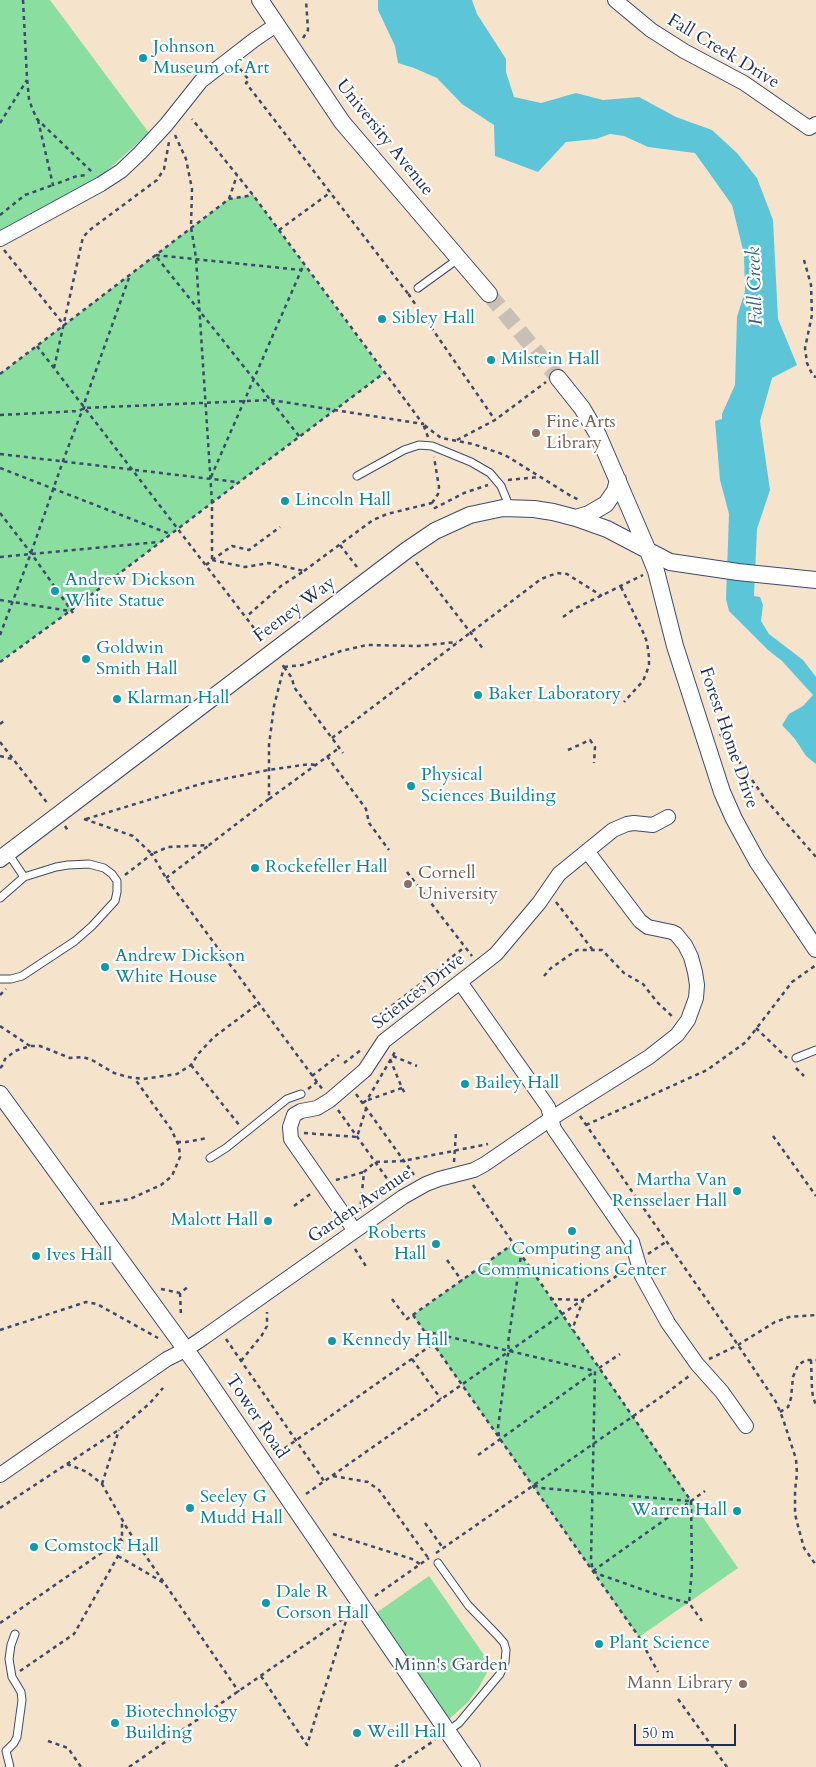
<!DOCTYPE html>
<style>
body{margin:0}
#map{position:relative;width:816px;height:1767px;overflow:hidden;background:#f5e3cb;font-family:Cardo,serif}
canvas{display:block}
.scale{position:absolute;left:634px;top:1724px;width:102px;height:22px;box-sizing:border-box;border:2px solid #1b2f5e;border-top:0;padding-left:6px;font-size:15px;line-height:18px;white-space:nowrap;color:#1b2f5e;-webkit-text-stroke:4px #fff;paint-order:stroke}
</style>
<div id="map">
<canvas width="816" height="1767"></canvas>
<div class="scale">50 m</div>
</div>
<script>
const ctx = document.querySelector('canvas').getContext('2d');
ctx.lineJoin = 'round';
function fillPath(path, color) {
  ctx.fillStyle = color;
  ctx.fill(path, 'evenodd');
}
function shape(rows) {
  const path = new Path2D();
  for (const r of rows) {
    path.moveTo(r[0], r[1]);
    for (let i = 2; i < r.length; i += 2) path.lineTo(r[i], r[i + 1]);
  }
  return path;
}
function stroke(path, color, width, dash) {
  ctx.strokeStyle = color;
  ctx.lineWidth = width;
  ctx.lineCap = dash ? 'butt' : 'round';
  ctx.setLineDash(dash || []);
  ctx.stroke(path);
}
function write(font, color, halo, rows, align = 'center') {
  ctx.font = font + ' Cardo,serif';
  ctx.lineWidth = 4.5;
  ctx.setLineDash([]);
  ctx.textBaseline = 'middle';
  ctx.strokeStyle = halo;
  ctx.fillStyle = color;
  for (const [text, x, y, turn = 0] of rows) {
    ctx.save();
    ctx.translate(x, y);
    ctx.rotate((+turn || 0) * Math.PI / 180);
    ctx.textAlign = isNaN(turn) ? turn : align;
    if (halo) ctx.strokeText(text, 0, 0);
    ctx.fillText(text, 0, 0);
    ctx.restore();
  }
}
const green = shape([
 [0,0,50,0,149,133,101,176,0,230],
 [253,195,384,373,238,483,70,611,0,662,0,374,229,199],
 [513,1244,738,1568,639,1637,413,1315],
 [429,1576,491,1665,478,1689,467,1703,448,1720,376,1613]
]);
const water = shape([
 [378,0,472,0,477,14,506,59,506,72,514,97,541,103,576,93,603,100,639,97,676,117,712,130,737,153,757,178,773,220,778,319,797,365,772,378,760,421,770,490,757,529,754,596,760,597,763,605,761,621,769,634,803,660,816,677,816,764,806,756,795,739,782,725,789,714,803,706,813,695,782,661,768,650,729,611,726,599,729,514,720,480,715,421,722,419,722,414,735,385,737,317,745,291,744,254,732,205,695,153,648,147,624,136,610,134,596,139,566,142,538,172,495,156,494,125,462,104,437,78,414,68,398,63,395,46,378,10]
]);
const tertiaryTunnel = shape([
 [489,294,558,378]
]);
const path = shape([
 [23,0,27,78,29,99,32,108,37,119,93,173],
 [303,38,308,30,306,0],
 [240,69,249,80,246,83,409,295],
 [38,120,53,185,77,176,87,175],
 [0,123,27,80],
 [175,135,186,159,192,189,191,227,196,258,212,502,212,560],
 [229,199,237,175],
 [0,215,25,195,53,185],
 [279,230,331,192],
 [4,250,64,325],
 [804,260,811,285,812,315,805,348,807,363,813,376,816,377],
 [410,294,409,295,495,420],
 [37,346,264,641],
 [54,368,83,237,91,229,157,180,164,169,169,142],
 [0,374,229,199,253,195],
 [0,415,79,411,84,408,271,400,423,424,253,195,192,119],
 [299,436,155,255,301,270],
 [428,437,423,424,441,438,473,444,505,455,571,496,581,501],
 [457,440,495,420,546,382],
 [0,454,237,482],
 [0,468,170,534],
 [211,477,304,264],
 [508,480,539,477],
 [432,503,438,494,439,487,434,457],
 [0,513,31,553,73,613],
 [340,545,357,567],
 [0,557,158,542],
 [212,560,232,546,249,550,280,527],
 [416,562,484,650],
 [206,565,212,560,245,567,269,563,304,571,281,586,246,617],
 [304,571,373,520,387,514,432,503,435,508,464,493,488,485],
 [621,587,643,632,647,642,649,657,649,666,643,681,624,702],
 [0,600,70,611],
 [563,617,574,609,643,575],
 [0,635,31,553,63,461,80,416,84,408,85,401,130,275],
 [0,662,70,611,238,483,384,373],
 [284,667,302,665,341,651,367,645,418,646,457,642],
 [284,667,292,678,294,687,343,753],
 [0,724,4,721],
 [720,734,766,800,816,857],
 [332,738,541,579,557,573,567,574,602,596],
 [0,742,48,804],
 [568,750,590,740,595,747,594,763],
 [0,756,12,759],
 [327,756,366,809,369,823,389,850],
 [269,799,339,748],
 [84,819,133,836,152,854,168,847,209,845,269,799,269,745,274,706,284,667,281,663],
 [86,819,204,783,268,770,310,764,315,765],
 [65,826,68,831],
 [407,872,472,956],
 [125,875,152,854,166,878,323,1090],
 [166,878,208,846],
 [556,902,592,949],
 [544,976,551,968,577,950,602,950,624,973,643,984,657,1002,674,1018],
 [0,995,6,989],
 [388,1022,381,1014,449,962,448,960,465,947],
 [0,1026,30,1046],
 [756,1028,787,1058],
 [393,1056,417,1066],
 [390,1059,402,1088,406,1095],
 [344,1063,361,1050],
 [191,1065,240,1126],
 [0,1068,3,1065,5,1059,15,1051,30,1046,40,1046,70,1058,83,1057,92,1060,114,1073,128,1077,143,1079,177,1074,191,1065,199,1053,214,1037,258,1004],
 [796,1068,804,1076],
 [312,1076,339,1055],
 [308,1089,317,1082],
 [356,1094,414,1175],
 [368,1100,402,1088],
 [363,1103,367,1100,395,1052],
 [338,1110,393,1187],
 [580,1116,738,1345,776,1402,783,1419,796,1459,797,1473,795,1491,795,1514,798,1526,804,1548,816,1565],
 [586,1125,707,1070,746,1042,792,982,816,965],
 [304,1133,357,1137,366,1109],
 [773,1136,816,1196],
 [177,1142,186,1142,208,1138],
 [454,1162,456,1132],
 [336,1180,364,1172],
 [473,1185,691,1501,692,1570,689,1603],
 [100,1204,130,1199,161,1185,172,1176,180,1157,179,1146,171,1129,135,1079],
 [294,1206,313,1192],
 [360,1212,364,1172,375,1162,403,1161,488,1144],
 [355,1249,367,1268],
 [648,1254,667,1241],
 [447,1260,462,1281],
 [161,1289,180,1293,188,1287],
 [180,1293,181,1316],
 [392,1299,407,1319,513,1244],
 [550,1299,583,1300,572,1330],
 [413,1315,639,1637,658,1672],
 [0,1330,86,1302,97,1304,158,1338],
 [424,1331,595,1371,591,1560,593,1571,601,1575,658,1595,689,1603,702,1621],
 [226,1339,324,1481],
 [412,1359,441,1399],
 [709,1359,738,1345,775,1322,789,1317,816,1315],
 [811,1360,812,1389,813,1397,816,1405],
 [241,1361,262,1335,267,1326,267,1312],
 [599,1368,620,1354],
 [780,1412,788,1407,791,1398,793,1377,798,1365,806,1360,816,1360],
 [499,1436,498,1428,507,1358,509,1351,508,1343,521,1255],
 [278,1453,433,1344],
 [478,1455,594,1372],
 [67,1464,87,1472,102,1484,128,1530,239,1692],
 [333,1476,368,1482,379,1490,429,1559],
 [102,1484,119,1430],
 [534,1485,541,1488,689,1501],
 [306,1494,625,1270],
 [0,1508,120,1429,150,1403,163,1388],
 [425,1523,443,1548],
 [333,1534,412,1559,420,1564],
 [436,1553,668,1392,689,1376],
 [118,1556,164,1583],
 [593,1571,705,1491],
 [375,1596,429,1558],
 [0,1623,123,1538],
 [20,1671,74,1634,118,1556,122,1546,122,1523],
 [261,1676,307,1745,347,1618],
 [678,1699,727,1767],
 [48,1741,68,1748,81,1767],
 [129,1767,347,1616],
 [395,1767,435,1740]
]);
const service = shape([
 [418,288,458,259],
 [357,476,404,450,419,445,432,446,471,462,490,473,501,486,510,508],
 [8,853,24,877],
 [0,898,24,877,56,867,68,865,89,864,104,868,112,874,117,881,117,892,115,901,92,926,75,941,22,976,11,979,0,979],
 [796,1058,816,1050],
 [210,1158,226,1148,287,1099,301,1094],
 [438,1563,468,1605,498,1636,504,1643,506,1650,505,1662,500,1674,459,1723,448,1731],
 [10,1767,6,1751,14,1743,17,1737,22,1700,21,1692,12,1677,9,1659,11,1645,15,1634]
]);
const minor = shape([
 [615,0,651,30,684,51,744,83,809,128,816,124],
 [0,239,101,184,121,171,140,153,166,125,201,81,254,40,276,25],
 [460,982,548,1107,554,1129,632,1242,642,1276,668,1323,697,1364,722,1392,746,1426],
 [355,1231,291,1139,290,1127,294,1115,301,1111,317,1108,330,1100,365,1070,384,1041,496,954,539,903,559,874,613,830,627,824,634,823,653,825,668,817],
 [0,1475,167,1359,185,1350,203,1338,403,1197,426,1184,439,1179,474,1170,485,1164,552,1118,649,1057,677,1035,688,1020,696,998,697,985,695,972,691,957,685,945,676,934,672,932,648,927,640,921,587,851]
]);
const tertiary = shape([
 [260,0,342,122,489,294],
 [558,378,582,408,598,435,648,551,656,571,675,646,722,792,734,819,757,861,816,949],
 [576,518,589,514,606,504,615,491,618,480],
 [0,859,407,550,435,531,470,515,503,508,534,509,553,512,576,518,607,529,670,562,738,572,816,580],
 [0,1094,197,1365,472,1767]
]);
const markers = [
 [143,58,5,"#0f9aa8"],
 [382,319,5,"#0f9aa8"],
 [491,360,5,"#0f9aa8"],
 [536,433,5,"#8d6e63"],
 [285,501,5,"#0f9aa8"],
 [55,591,5,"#0f9aa8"],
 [86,659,5,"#0f9aa8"],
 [478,695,5,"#0f9aa8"],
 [117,699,5,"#0f9aa8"],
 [411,786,5,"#0f9aa8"],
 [255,868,5,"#0f9aa8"],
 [408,884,5,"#8d6e63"],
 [105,967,5,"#0f9aa8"],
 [465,1084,5,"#0f9aa8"],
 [737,1191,5,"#0f9aa8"],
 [268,1221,5,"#0f9aa8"],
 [572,1231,5,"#0f9aa8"],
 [436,1244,5,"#0f9aa8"],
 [36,1256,5,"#0f9aa8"],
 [332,1341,5,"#0f9aa8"],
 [190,1508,5,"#0f9aa8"],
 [737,1511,5,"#0f9aa8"],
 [34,1547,5,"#0f9aa8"],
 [266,1603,5,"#0f9aa8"],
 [599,1644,5,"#0f9aa8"],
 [743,1684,5,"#8d6e63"],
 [115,1723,5,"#0f9aa8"],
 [357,1733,5,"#0f9aa8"]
];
const cultureNames = [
 ["Johnson",153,48],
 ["Museum of Art",153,69],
 ["Sibley Hall",392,319],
 ["Milstein Hall",501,360],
 ["Lincoln Hall",295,501],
 ["Andrew Dickson",65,581],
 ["White Statue",65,602],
 ["Goldwin",96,649],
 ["Smith Hall",96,670],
 ["Baker Laboratory",488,695],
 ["Klarman Hall",127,699],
 ["Physical",421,776],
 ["Sciences Building",421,797],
 ["Rockefeller Hall",265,868],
 ["Andrew Dickson",115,957],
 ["White House",115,978],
 ["Bailey Hall",475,1084],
 ["Martha Van",727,1181,"right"],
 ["Rensselaer Hall",727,1202,"right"],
 ["Malott Hall",258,1221,"right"],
 ["Roberts",426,1234,"right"],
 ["Hall",426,1255,"right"],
 ["Computing and",572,1250,"center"],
 ["Communications Center",572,1271,"center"],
 ["Ives Hall",46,1256],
 ["Kennedy Hall",342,1341],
 ["Seeley G",200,1498],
 ["Mudd Hall",200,1519],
 ["Warren Hall",727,1511,"right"],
 ["Comstock Hall",44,1547],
 ["Dale R",276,1593],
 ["Corson Hall",276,1614],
 ["Plant Science",609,1644],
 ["Biotechnology",125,1713],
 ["Building",125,1734],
 ["Weill Hall",367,1733]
];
const streetNames = [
 ["Fall Creek Drive",723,52,31],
 ["University Avenue",384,138,51],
 ["Feeney Way",295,610,-37],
 ["Forest Home Drive",728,738,71],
 ["Sciences Drive",419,992,-38],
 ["Garden Avenue",360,1206,-34],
 ["Tower Road",256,1417,56]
];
const educationNames = [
 ["Fine Arts",546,423],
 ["Library",546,444],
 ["Cornell",418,874],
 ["University",418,895],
 ["Mann Library",733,1684,"right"]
];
const parkNames = [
 ["Minn's Garden",451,1666]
];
const waterNames = [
 ["Fall Creek",756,286,-92]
];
fillPath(green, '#8ade9f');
fillPath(water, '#5cc6d8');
stroke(tertiaryTunnel, '#c9bfb5', 16, [16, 8]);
stroke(service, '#3c4a6e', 9);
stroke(minor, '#3c4a6e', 16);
stroke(tertiary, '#3c4a6e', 18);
stroke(path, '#3c4a6e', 2.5, [4, 4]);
stroke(service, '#fff', 7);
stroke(minor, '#fff', 14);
stroke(tertiary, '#fff', 16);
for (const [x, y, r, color] of markers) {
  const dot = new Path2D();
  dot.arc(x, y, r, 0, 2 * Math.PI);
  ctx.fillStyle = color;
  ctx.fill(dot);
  stroke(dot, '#fff', 2);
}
write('18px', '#0d838f', '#fff', cultureNames, 'left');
write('18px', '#1b2f5e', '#fff', streetNames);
write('18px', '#785e54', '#fff', educationNames, 'left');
write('18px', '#375b6e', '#fff', parkNames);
write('italic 19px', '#2e5c83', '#fff', waterNames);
</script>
